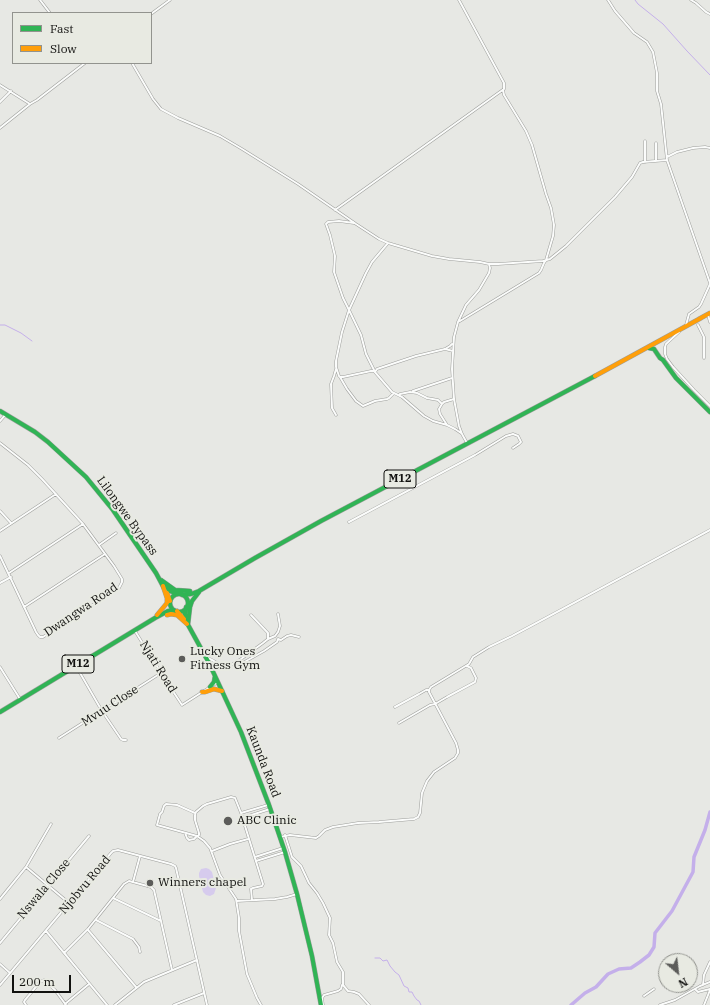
<!DOCTYPE html>
<style>
body{margin:0}
#map{position:relative;width:710px;height:1005px;overflow:hidden;background:#e7e8e4;font-family:"IBM Plex Serif",serif}
canvas{display:block}
.legend{position:absolute;left:12px;top:12px;width:140px;height:52px;box-sizing:border-box;background:#e8eae2;border:1px solid #92938e;margin:0;padding:5px 7px;list-style:none;font-size:12px;color:#11110f}
.legend li{display:flex;align-items:center;gap:8px;height:20px}
.legend b{width:20px;border:1px solid #92938e}
.north{position:absolute;left:658px;top:953px;width:40px;height:40px;box-sizing:border-box;background:#e8eae2;border:1px solid #92938e;border-radius:50%;rotate:152deg;font-size:11px;font-weight:700;line-height:16px;text-align:center;color:#11110f}
.north::after{content:'';display:block;margin:auto;width:14px;height:18px;background:#5c5c5a;clip-path:polygon(50% 0,100% 100%,50% 72%,0 100%)}
.scale{position:absolute;left:12px;top:975px;width:59px;height:18px;box-sizing:border-box;border:2px solid #11110f;border-top:0;padding-left:5px;font-size:12px;line-height:14px;white-space:nowrap;color:#11110f;-webkit-text-stroke:3px #e8eae2;paint-order:stroke}
</style>
<div id="map">
<canvas width="710" height="1005"></canvas>
<ul class="legend">
<li><b style="height:5px;background:#30b455"></b>Fast</li>
<li><b style="height:5px;background:#ff9f0a"></b>Slow</li>
</ul>
<div class="north">N</div>
<div class="scale">200 m</div>
</div>
<script>
const ctx = document.querySelector('canvas').getContext('2d');
ctx.lineJoin = 'round';
function fillPath(path, color) {
  ctx.fillStyle = color;
  ctx.fill(path, 'evenodd');
}
function shape(rows) {
  const path = new Path2D();
  for (const r of rows) {
    if (r.length === 3) {
      path.moveTo(r[0] + r[2], r[1]);
      path.arc(r[0], r[1], r[2], 0, 2 * Math.PI);
      continue;
    }
    path.moveTo(r[0], r[1]);
    for (let i = 2; i < r.length; i += 2) path.lineTo(r[i], r[i + 1]);
  }
  return path;
}
function stroke(path, color, width, dash) {
  ctx.strokeStyle = color;
  ctx.lineWidth = width;
  ctx.lineCap = dash ? 'butt' : 'round';
  ctx.setLineDash(dash || []);
  ctx.stroke(path);
}
function write(font, color, halo, rows, align = 'center') {
  ctx.font = font + ' "IBM Plex Serif",serif';
  ctx.lineWidth = 4;
  ctx.setLineDash([]);
  ctx.textBaseline = 'middle';
  ctx.strokeStyle = halo;
  ctx.fillStyle = color;
  for (const [text, x, y, turn = 0] of rows) {
    ctx.save();
    ctx.translate(x, y);
    ctx.rotate((+turn || 0) * Math.PI / 180);
    ctx.textAlign = isNaN(turn) ? turn : align;
    if (halo) ctx.strokeText(text, 0, 0);
    ctx.fillText(text, 0, 0);
    ctx.restore();
  }
}
const green = shape([
 [206,868,209,869,212,872,216,888,214,894,210,896,206,895,203,892,199,876,199,873,201,869]
]);
const stream = shape([
 [635,0,638,4,663,24,687,51,710,75],
 [0,325,5,325,21,333,32,341],
 [375,958,380,958,383,961,387,960,390,966,395,972,399,975,404,986,408,988,409,992,412,992,414,996,417,1000,419,1001,421,1005]
]);
const river = shape([
 [571,1005,585,993,596,987,608,974,619,969,631,968,640,962,649,955,654,947,655,933,672,911,693,872,694,857,705,830,710,812]
]);
const street = shape([
 [40,0,50,13],
 [608,0,615,11,634,33,647,42,653,52,657,73,657,91,661,104,667,160,710,283],
 [691,0,696,3,706,12,710,14],
 [151,14,170,0],
 [132,63,153,99,161,109,178,118,220,136,242,149,298,184,356,224,379,239,388,243,432,256,449,259,480,262,489,264,490,268,489,273,479,290,466,305,458,322,454,337,452,369,454,399,459,426,462,434,467,443],
 [0,85,30,104],
 [0,102,11,91],
 [0,128,30,104,37,100,85,63],
 [645,141,645,162],
 [656,143,656,161],
 [667,157,677,152,693,148,705,147,710,148],
 [335,210,504,89,504,83,459,0],
 [354,223,339,221,328,222,326,224,330,235,335,256,334,272,343,298,349,310,342,332,336,361,336,367,339,376,340,377,343,377,371,371,374,371,392,392,402,397,424,416,433,421,447,425,455,429,461,433],
 [388,243,372,262,366,273,349,310,361,335,366,354,375,372,377,369,416,356,445,349,450,346,452,344],
 [489,264,498,264,543,261,550,259,566,246,615,197,632,177,640,163,643,162,667,160],
 [708,315,710,322],
 [460,321,539,273,541,270,544,263,546,260,553,236,554,225,551,208,546,194,532,145,526,131,504,95,503,90],
 [686,325,689,314,699,307,701,304,710,284],
 [698,325,704,337,704,358],
 [679,332,666,344,665,347,665,354,667,359,673,367,694,390,710,406],
 [445,349,453,351],
 [340,377,347,389,356,401,363,406,375,401,387,399,389,398,394,393],
 [413,391,452,378],
 [400,394,410,392,417,393,427,398,438,400,442,404],
 [336,415,332,408,331,384,334,376,336,369],
 [0,421,6,414],
 [447,425,440,414,439,409,442,404,444,402,454,399],
 [0,443,28,465,42,479,83,524,114,566,122,579,122,582,119,588,43,637,40,637,38,635,36,632,0,556],
 [0,511,11,523],
 [349,522,475,455,506,436,513,434,518,436,521,442,519,444,513,448],
 [0,531,56,494],
 [99,545,116,533],
 [9,573,83,524],
 [0,583,11,577],
 [24,607,105,554],
 [251,615,268,633,268,639],
 [135,631,161,673,182,705,218,682],
 [278,639,281,640,287,636,291,635,299,637],
 [207,659,208,658,214,661,224,668,226,668,241,659,263,643,268,639,275,636,278,632,280,626,278,614],
 [239,665,264,651,277,642,278,639],
 [76,666,102,711,121,739,123,740,126,740],
 [0,667,20,699],
 [395,707,419,694,426,690,429,690],
 [399,723,430,705,435,704,447,697,475,682,476,678,471,668,467,666],
 [59,738,161,673],
 [195,813,177,805,166,804,164,806,162,812,160,814,157,825,197,836,204,841,210,848,220,875,236,899,239,918,239,931,247,974,257,998,261,1005],
 [241,813,268,805],
 [242,818,270,809],
 [185,833,187,838,189,840,194,839,197,836],
 [285,835,292,857,301,866,309,883,317,893,323,903,330,918,329,935,333,943,337,962,343,972,343,985,348,991,354,992,359,994,369,1005],
 [198,836,199,835,199,833,195,820,195,815,196,812,203,806,207,804,231,797,235,798,241,813,263,884,262,886,253,888,251,889,252,900],
 [280,837,290,835,316,838,319,836,325,830,333,827,358,823,379,822,414,819,418,817,420,813,422,793,427,781,434,772,455,758,458,753,458,750,456,743,429,692,429,690,431,687,469,664,473,657,489,647,512,636,557,612,710,530],
 [212,851,230,844,248,839],
 [255,857,283,848],
 [256,861,285,852],
 [26,867,51,824],
 [133,882,140,856],
 [113,898,161,921],
 [0,899,26,867,69,903],
 [237,901,275,899,287,897,297,894],
 [96,920,133,939,139,947,140,952],
 [88,930,136,987],
 [46,931,107,1005],
 [0,943,89,836],
 [64,953,88,929,124,884,129,881,151,887,154,890,172,970],
 [0,964,10,973],
 [0,985,111,853,113,851,118,850,171,864,175,866,176,868,207,1005],
 [703,985,704,975,710,962],
 [695,989,698,992,710,989],
 [644,996,654,989],
 [65,1004,89,984],
 [26,1005,24,1002,25,1000,40,982,44,980,55,990,66,1005],
 [115,1005,144,982,197,960],
 [174,1005,204,993],
 [323,1005,322,998,324,995,338,991,341,989,342,985],
 [660,1005,675,1000,700,986,710,982],
 [704,1005,710,990]
]);
const fast = shape([
 [649,348,654,349,660,358,663,360],
 [663,360,676,378,710,412],
 [0,411,35,432,48,442,86,477,113,510,156,573,164,588],
 [161,580,175,590,190,591],
 [165,585,170,591,177,594],
 [179,603,9],
 [182,595,191,594,199,591,255,558,321,521,595,376],
 [186,607,185,614,187,622],
 [187,623,209,663,241,732,269,805,285,852,297,894,312,956,321,1005],
 [188,624,190,607,192,601,199,592],
 [210,687,214,682,215,676],
 [0,712,155,618,168,611,174,610]
]);
const slow = shape([
 [699,319,710,313],
 [595,376,701,318],
 [167,593,170,601],
 [177,611,184,619],
 [157,615,167,603,167,598,163,586],
 [167,615,171,614,177,615,187,624],
 [202,692,205,692,214,689,222,691]
]);
const markers = [
 [182,659,4,"#5c5c5a"],
 [228,821,5,"#5c5c5a"],
 [150,883,4,"#5c5c5a"]
];
const shields = [
 [400,479,32],
 [78,664,32]
];
const shieldNames = [
 ["M12",400,479],
 ["M12",78,664]
];
const streetNames = [
 ["Lilongwe Bypass",127,516,54],
 ["Dwangwa Road",81,610,-34],
 ["Njati Road",158,667,58],
 ["Mvuu Close",110,706,-33],
 ["Kaunda Road",263,762,69],
 ["Njobvu Road",85,885,-50],
 ["Nswala Close",44,889,-50]
];
const poiNames = [
 ["Lucky Ones",190,652],
 ["Fitness Gym",190,666],
 ["ABC Clinic",237,821],
 ["Winners chapel",158,883]
];
fillPath(green, '#d6cbed');
stroke(stream, '#c4afea', 1);
stroke(river, '#c4afea', 3.5);
stroke(street, '#9d9e9b', 3);
stroke(fast, '#9d9e9b', 5);
stroke(slow, '#9d9e9b', 5);
stroke(street, '#fbfcfb', 2);
stroke(fast, '#30b455', 4);
stroke(slow, '#ff9f0a', 4);
for (const [x, y, r, color] of markers) {
  const dot = new Path2D();
  dot.arc(x, y, r, 0, 2 * Math.PI);
  ctx.fillStyle = color;
  ctx.fill(dot);
  stroke(dot, '#e8eae2', 1.5);
}
for (const [x, y, w] of shields) {
  const box = new Path2D();
  box.roundRect(x - w / 2, y - 9, w, 18, 3);
  ctx.fillStyle = '#e8eae2';
  ctx.fill(box);
  stroke(box, '#11110f', 1);
}
write('bold 11px', '#11110f', null, shieldNames);
write('12px', '#11110f', '#e8eae2', streetNames);
write('12px', '#11110f', '#e8eae2', poiNames, 'left');
</script>
